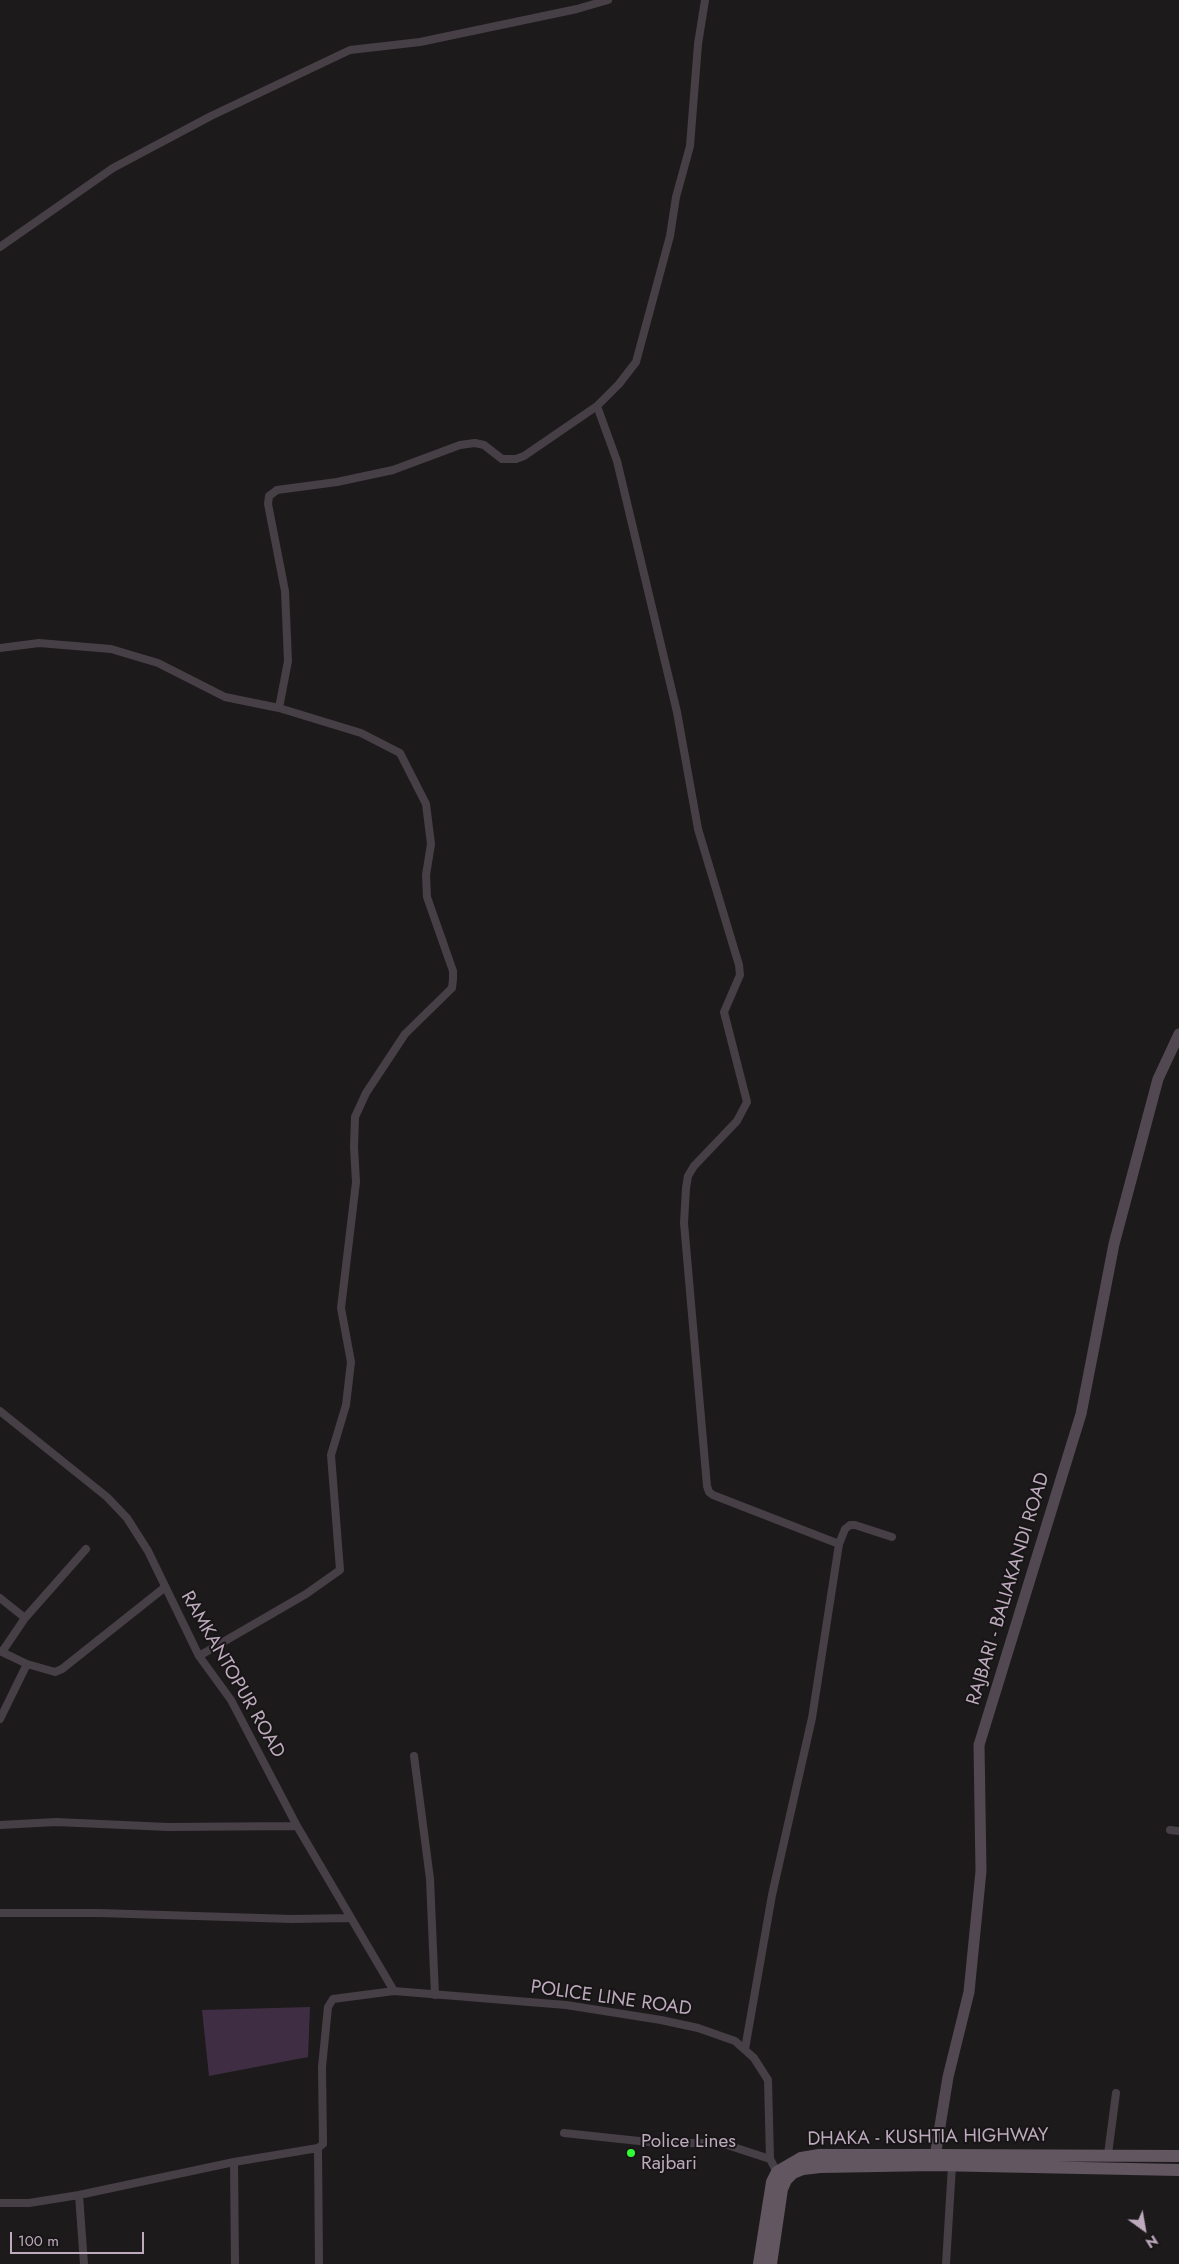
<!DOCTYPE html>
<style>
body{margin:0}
#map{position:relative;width:1179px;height:2264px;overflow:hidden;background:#1d1a1c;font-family:Jost,sans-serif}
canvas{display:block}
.north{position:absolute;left:1119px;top:2204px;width:50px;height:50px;-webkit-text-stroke:4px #181517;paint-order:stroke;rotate:148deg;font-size:14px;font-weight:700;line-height:20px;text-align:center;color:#bdabbd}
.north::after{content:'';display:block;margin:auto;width:18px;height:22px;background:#bdabbd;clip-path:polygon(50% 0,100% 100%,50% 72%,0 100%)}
.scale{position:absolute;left:10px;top:2232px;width:134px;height:22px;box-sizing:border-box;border:2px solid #bdabbd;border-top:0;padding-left:6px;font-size:15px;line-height:18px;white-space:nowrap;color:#bdabbd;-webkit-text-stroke:4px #181517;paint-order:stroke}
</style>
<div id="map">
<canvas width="1179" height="2264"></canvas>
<div class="north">N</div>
<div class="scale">100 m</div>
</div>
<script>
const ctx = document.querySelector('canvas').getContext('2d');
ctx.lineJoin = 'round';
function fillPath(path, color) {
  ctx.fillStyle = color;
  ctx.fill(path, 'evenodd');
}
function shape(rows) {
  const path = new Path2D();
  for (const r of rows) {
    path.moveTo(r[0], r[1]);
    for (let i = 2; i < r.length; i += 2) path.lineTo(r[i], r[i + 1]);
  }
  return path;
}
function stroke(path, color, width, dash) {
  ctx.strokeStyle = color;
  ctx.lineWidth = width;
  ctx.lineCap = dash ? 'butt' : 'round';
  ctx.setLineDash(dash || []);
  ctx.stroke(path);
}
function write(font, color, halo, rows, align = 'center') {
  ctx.font = font + ' Jost,sans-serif';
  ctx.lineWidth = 4;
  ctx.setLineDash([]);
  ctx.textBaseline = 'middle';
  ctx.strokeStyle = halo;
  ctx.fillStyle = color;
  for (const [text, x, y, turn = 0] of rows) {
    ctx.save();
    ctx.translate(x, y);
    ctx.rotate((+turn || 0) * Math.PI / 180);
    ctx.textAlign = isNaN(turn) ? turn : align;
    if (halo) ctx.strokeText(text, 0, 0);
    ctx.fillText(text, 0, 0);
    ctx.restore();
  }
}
const water = shape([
 [310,2007,308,2057,209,2076,202,2010]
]);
const street = shape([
 [0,247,113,168,211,116,350,50,420,42,577,9,608,0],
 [597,406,617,461,677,712,698,829,739,965,740,975,724,1012,747,1102,737,1121,694,1166,688,1176,686,1188,684,1223,707,1486,709,1492,713,1495,839,1544,812,1718,772,1895,745,2049],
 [0,648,39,643,111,649,158,663,225,697,279,708],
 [0,1411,107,1497,127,1518,148,1551,199,1656,231,1700,297,1826,394,1991],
 [839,1544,845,1529,850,1525,855,1525,892,1537],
 [0,1598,25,1618],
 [0,1651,27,1664,55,1672,62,1669,164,1588],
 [2,1652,25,1618,86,1549],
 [199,1656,306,1594,340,1570,331,1455,346,1405,351,1362,341,1308,356,1182,354,1147,355,1117,366,1093,405,1034,452,988,453,979,453,971,427,897,426,875,431,844,426,804,400,753,361,733,279,708,288,661,285,591,268,504,269,496,277,490,337,482,393,470,460,445,475,443,484,445,502,459,516,459,524,456,597,406,619,384,636,362,670,236,676,197,690,146,698,44,705,0],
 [0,1719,27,1664],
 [414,1756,430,1879,435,1995],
 [0,1825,56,1822,168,1827,297,1826],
 [1170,1830,1179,1831],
 [0,1913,99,1913,292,1919,351,1918],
 [564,2133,658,2143,721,2143,770,2159],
 [318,2148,319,2264],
 [1108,2154,1116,2093],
 [79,2195,84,2264],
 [0,2203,29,2203,79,2195,234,2162],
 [235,2264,234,2162,318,2148,323,2144,322,2067,328,2007,333,1999,394,1991,566,2005,661,2020,698,2028,735,2041,754,2058,768,2080,770,2159,777,2172],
 [946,2264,952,2166]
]);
const secondary = shape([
 [934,2163,948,2077,969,1992,981,1871,979,1745,1081,1414,1114,1244,1158,1079,1179,1034]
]);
const primary = shape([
 [759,2264,772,2182,777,2172,801,2158,819,2155,936,2155,1179,2156],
 [771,2264,782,2189,786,2180,793,2173,803,2169,820,2167,934,2165,1179,2170]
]);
const markers = [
 [631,2153,5,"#30ff34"]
];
const streetNames = [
 ["RAJBARI - BALIAKANDI ROAD",1009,1589,-73],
 ["RAMKANTOPUR ROAD",232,1675,60],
 ["POLICE LINE ROAD",611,1999,8],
 ["DHAKA - KUSHTIA HIGHWAY",928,2138,-1]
];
const poiNames = [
 ["Police Lines",641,2142],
 ["Rajbari",641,2164]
];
fillPath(water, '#3f2e43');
stroke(street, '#473f46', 8);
stroke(secondary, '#524851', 11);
stroke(primary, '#625660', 12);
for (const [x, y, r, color] of markers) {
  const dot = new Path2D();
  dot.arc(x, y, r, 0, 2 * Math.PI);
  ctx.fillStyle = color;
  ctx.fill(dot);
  stroke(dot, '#181517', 2);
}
write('19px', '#bdabbd', '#181517', streetNames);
write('19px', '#bdabbd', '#181517', poiNames, 'left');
</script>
